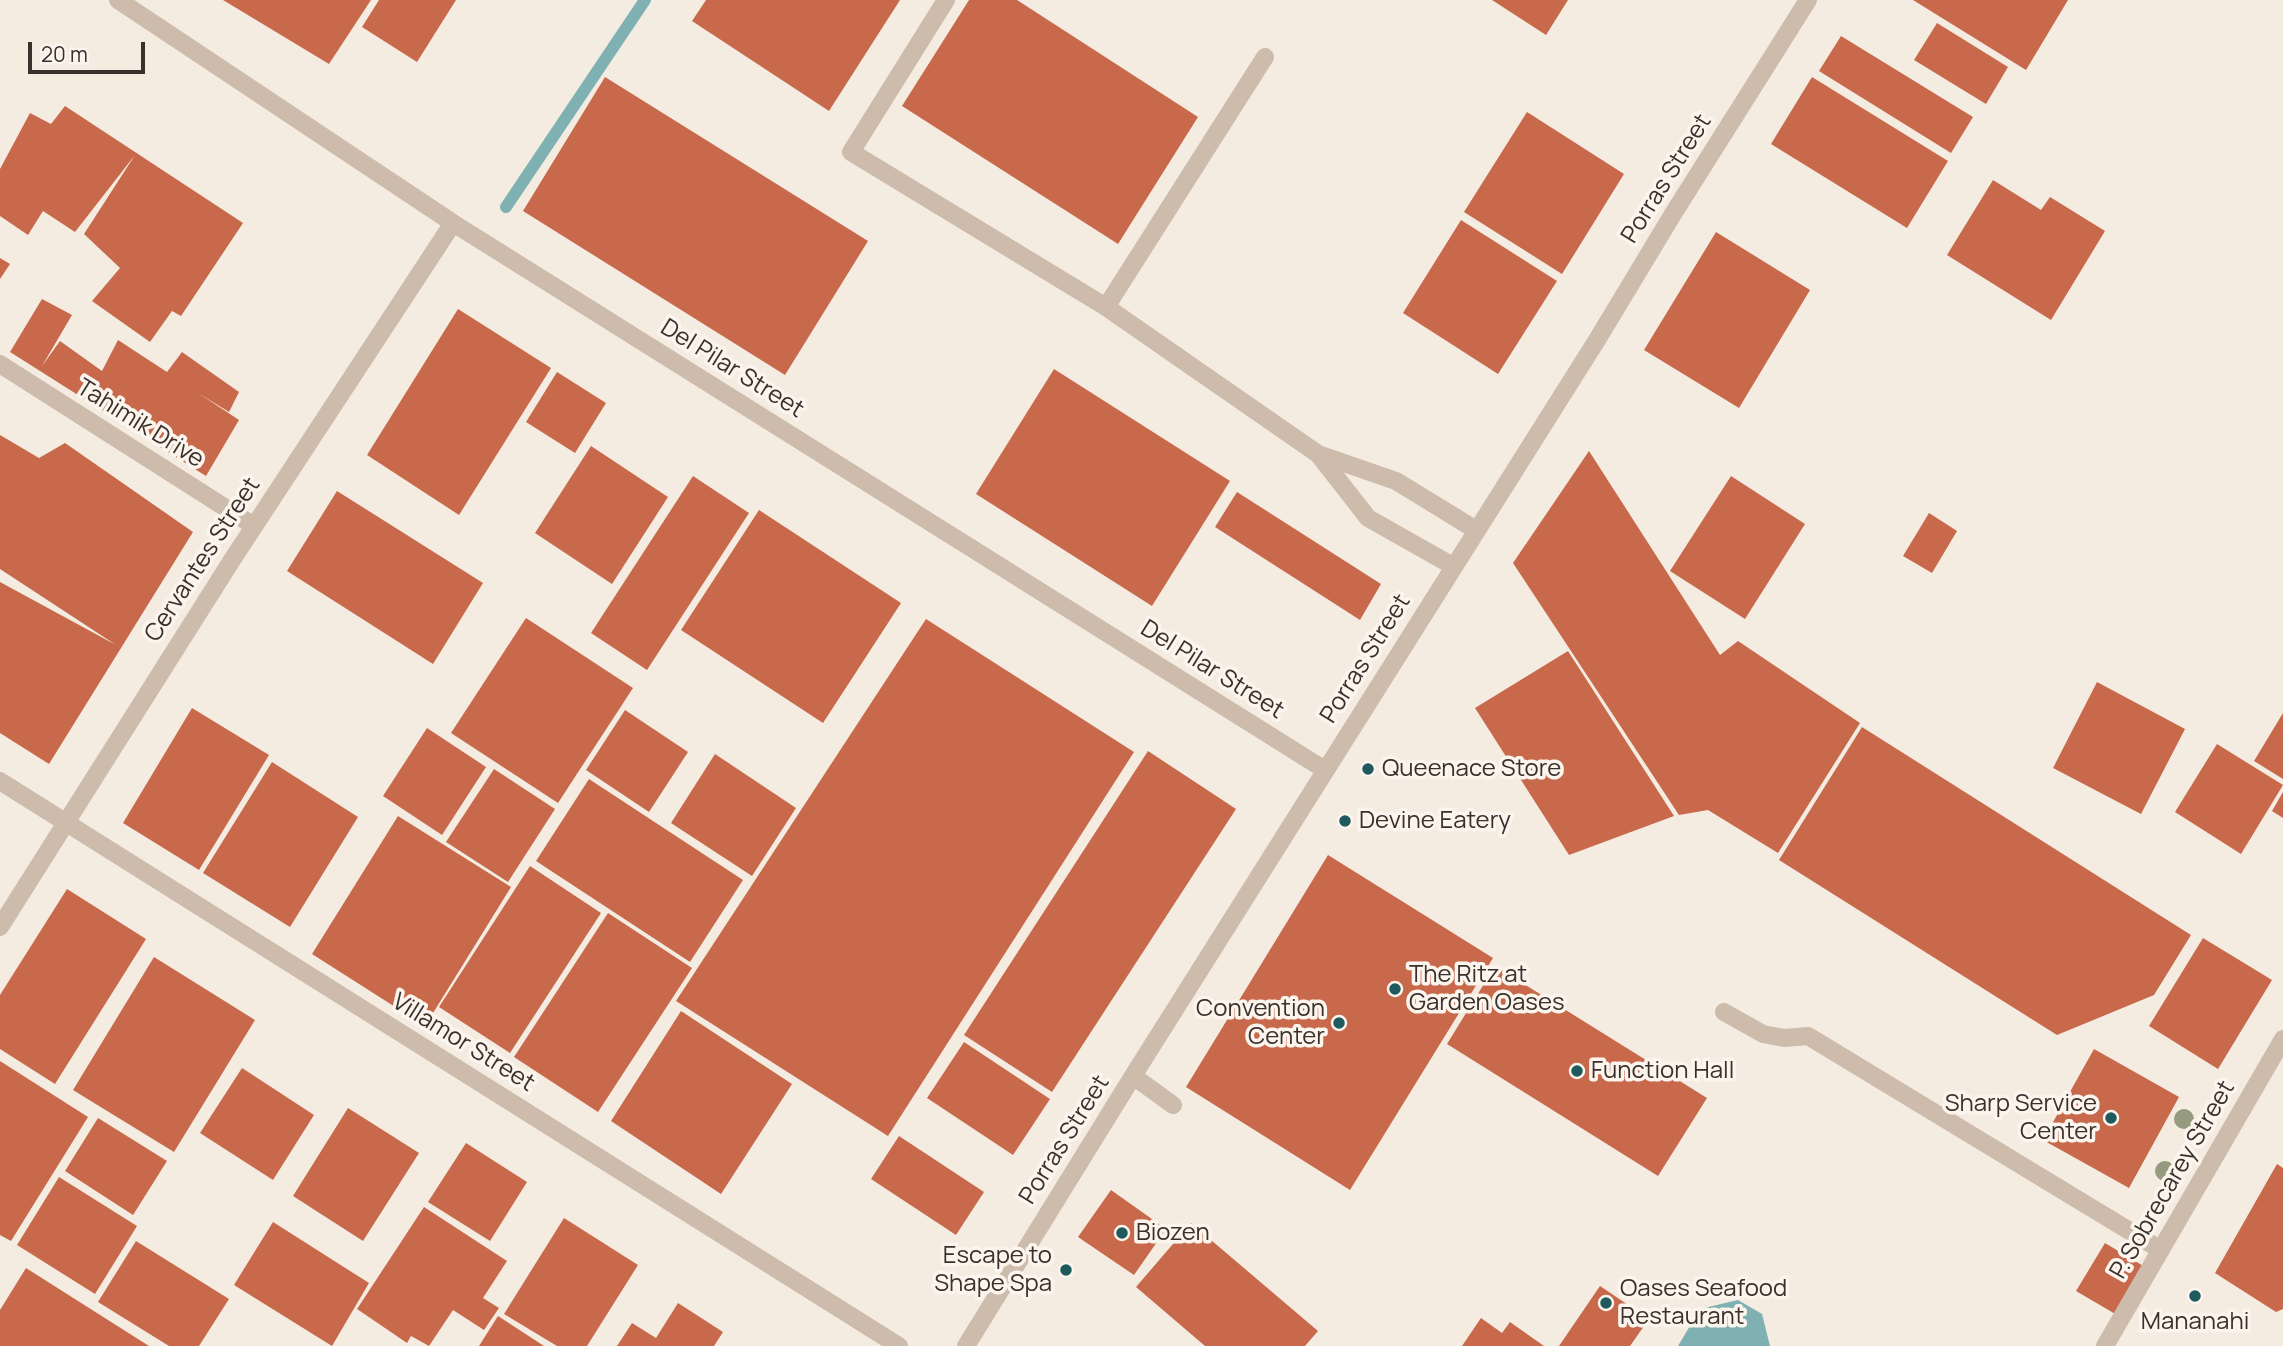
<!DOCTYPE html>
<style>
body{margin:0}
#map{position:relative;width:2283px;height:1346px;overflow:hidden;background:#f4ebe1;font-family:Manrope,sans-serif}
canvas{display:block}
.scale{position:absolute;left:28px;top:42px;width:117px;height:32px;box-sizing:border-box;border:4px solid #3b302b;border-top:0;padding-left:9px;font-size:21px;line-height:24px;white-space:nowrap;color:#3b302b;-webkit-text-stroke:5px #fbf5ee;paint-order:stroke}
</style>
<div id="map">
<canvas width="2283" height="1346"></canvas>
<div class="scale">20 m</div>
</div>
<script>
const ctx = document.querySelector('canvas').getContext('2d');
ctx.lineJoin = 'round';
function fillPath(path, color) {
  ctx.fillStyle = color;
  ctx.fill(path, 'evenodd');
}
function shape(rows) {
  const path = new Path2D();
  for (const r of rows) {
    path.moveTo(r[0], r[1]);
    for (let i = 2; i < r.length; i += 2) path.lineTo(r[i], r[i + 1]);
  }
  return path;
}
function stroke(path, color, width, dash) {
  ctx.strokeStyle = color;
  ctx.lineWidth = width;
  ctx.lineCap = dash ? 'butt' : 'round';
  ctx.setLineDash(dash || []);
  ctx.stroke(path);
}
function write(font, color, halo, rows, align = 'center') {
  ctx.font = font + ' Manrope,sans-serif';
  ctx.lineWidth = 7;
  ctx.setLineDash([]);
  ctx.textBaseline = 'middle';
  ctx.strokeStyle = halo;
  ctx.fillStyle = color;
  for (const [text, x, y, turn = 0] of rows) {
    ctx.save();
    ctx.translate(x, y);
    ctx.rotate((+turn || 0) * Math.PI / 180);
    ctx.textAlign = isNaN(turn) ? turn : align;
    if (halo) ctx.strokeText(text, 0, 0);
    ctx.fillText(text, 0, 0);
    ctx.restore();
  }
}
const water = shape([
 [1738,1300,1762,1314,1770,1346,1678,1346,1700,1309]
]);
const stream = shape([
 [506,207,645,0]
]);
const building = shape([
 [223,0,371,0,329,64],
 [379,0,456,0,417,62,362,27],
 [706,0,900,0,829,111,692,21],
 [969,0,1017,0,1198,117,1118,244,902,106],
 [1492,0,1568,0,1546,35],
 [1913,0,2068,0,2026,70],
 [1937,23,2008,67,1986,104,1914,60],
 [1841,36,1973,117,1951,153,1819,71],
 [605,77,868,241,785,375,523,211],
 [1812,77,1948,161,1907,228,1771,144],
 [65,106,243,223,181,316,172,311,150,342,92,301,120,268,84,234,135,155,75,232,43,211,28,235,0,216,0,169,30,113,51,124],
 [1527,112,1624,174,1562,274,1464,212],
 [1993,180,2041,210,2050,197,2105,231,2051,320,1947,255],
 [1461,220,1557,281,1498,374,1403,313],
 [1716,232,1810,290,1739,408,1644,350],
 [0,258,10,264,0,279],
 [42,299,72,315,42,366,60,341,102,371,118,340,167,372,182,352,239,392,229,412,198,393,239,420,206,476,10,352],
 [458,309,551,368,459,515,367,455],
 [1054,369,1230,481,1152,606,976,494],
 [557,372,606,403,575,453,526,422],
 [0,435,39,458,65,443,193,532,49,764,0,733,0,582,116,645,0,569],
 [591,446,668,497,612,584,535,533],
 [1589,451,1720,655,1738,641,1860,723,1778,853,1708,810,1679,815,1513,563],
 [693,476,749,513,647,670,591,633],
 [1731,476,1805,524,1745,619,1670,571],
 [337,491,483,583,433,664,287,571],
 [1237,492,1381,584,1360,620,1215,527],
 [759,510,901,603,823,723,681,630],
 [1929,513,1957,531,1932,573,1903,556],
 [526,618,633,688,558,803,451,733],
 [926,619,1134,752,888,1136,676,1001],
 [1568,651,1674,816,1569,855,1475,708],
 [2097,682,2185,729,2141,814,2053,768],
 [192,708,269,755,199,870,123,823],
 [625,710,688,752,649,812,586,770],
 [2283,713,2283,779,2254,761],
 [1862,727,2191,935,2154,995,2057,1035,1779,860],
 [427,728,486,767,442,835,383,796],
 [2217,744,2283,785,2241,854,2175,812],
 [1148,751,1236,809,1052,1092,964,1035],
 [715,754,796,808,752,876,671,823],
 [272,762,358,817,290,927,203,873],
 [494,769,555,809,508,882,446,842],
 [589,779,743,880,690,962,536,861],
 [2283,792,2283,818,2272,811],
 [398,816,511,887,425,1026,312,954],
 [1328,855,1493,958,1350,1190,1186,1087],
 [530,866,601,913,510,1053,439,1007],
 [67,889,146,939,55,1084,0,1049,0,995],
 [608,913,692,968,598,1112,514,1057],
 [2203,938,2272,980,2218,1069,2149,1026],
 [154,957,255,1020,174,1152,73,1090],
 [1495,966,1707,1098,1658,1176,1447,1044],
 [681,1011,792,1084,721,1194,611,1121],
 [964,1042,1050,1099,1013,1155,927,1098],
 [2094,1049,2179,1097,2129,1188,2043,1140],
 [0,1061,88,1117,11,1241,0,1235],
 [242,1068,314,1115,273,1180,200,1133],
 [348,1108,419,1153,363,1241,293,1196],
 [98,1118,167,1161,133,1215,65,1171],
 [899,1136,984,1192,956,1235,871,1179],
 [466,1143,527,1182,490,1241,428,1202],
 [2277,1164,2283,1168,2283,1309,2276,1312,2215,1273],
 [59,1177,137,1226,95,1294,17,1245],
 [1111,1190,1166,1229,1134,1275,1078,1237],
 [424,1207,507,1261,483,1298,499,1308,484,1330,453,1310,429,1346,411,1336,407,1343,357,1309],
 [564,1218,638,1265,587,1346,557,1346,504,1314],
 [273,1222,369,1283,332,1346,234,1285],
 [1191,1223,1318,1331,1305,1346,1205,1346,1136,1287],
 [136,1241,229,1299,199,1346,169,1346,98,1302],
 [2105,1243,2145,1267,2117,1315,2076,1291],
 [26,1268,149,1346,0,1346,0,1310],
 [1600,1286,1649,1319,1630,1346,1559,1346],
 [678,1303,723,1332,714,1346,617,1346,632,1323,656,1338],
 [498,1316,544,1346,479,1346],
 [1481,1318,1502,1333,1510,1322,1544,1346,1462,1346]
]);
const minor = shape([
 [118,0,453,223,1325,770],
 [946,0,851,152,1106,307,1318,454,1396,481,1476,530],
 [1106,307,1265,57],
 [0,364,254,526],
 [1318,454,1368,518,1453,566],
 [0,781,899,1346],
 [0,927,232,560,453,223],
 [1724,1012,1763,1034,1784,1038,1808,1036,2161,1250],
 [1133,1076,1173,1105],
 [966,1346,1133,1076,1597,340,1673,214,1808,0],
 [2105,1346,2283,1039]
]);
const trees = [
 [2184,1119],
 [2165,1171]
];
const markers = [
 [1368,769,7,"#1f5a5e"],
 [1345,821,7,"#1f5a5e"],
 [1395,989,7,"#1f5a5e"],
 [1339,1023,7,"#1f5a5e"],
 [1577,1071,7,"#1f5a5e"],
 [2111,1118,7,"#1f5a5e"],
 [1122,1233,7,"#1f5a5e"],
 [1066,1270,7,"#1f5a5e"],
 [2195,1296,7,"#1f5a5e"],
 [1606,1303,7,"#1f5a5e"]
];
const streetNames = [
 ["Porras Street",1667,179,-58],
 ["Del Pilar Street",732,369,32],
 ["Tahimik Drive",140,424,32],
 ["Cervantes Street",203,560,-57],
 ["Porras Street",1366,659,-58],
 ["Del Pilar Street",1212,670,32],
 ["Villamor Street",463,1043,32],
 ["Porras Street",1065,1140,-58],
 ["P. Sobrecarey Street",2173,1180,-60]
];
const poiNames = [
 ["Queenace Store",1382,769],
 ["Devine Eatery",1359,821],
 ["The Ritz at",1409,975],
 ["Garden Oases",1409,1003],
 ["Convention",1325,1009,"right"],
 ["Center",1325,1037,"right"],
 ["Function Hall",1591,1071],
 ["Sharp Service",2097,1104,"right"],
 ["Center",2097,1132,"right"],
 ["Biozen",1136,1233],
 ["Escape to",1052,1256,"right"],
 ["Shape Spa",1052,1284,"right"],
 ["Oases Seafood",1620,1289],
 ["Restaurant",1620,1317],
 ["Mananahi",2195,1322,"center"]
];
fillPath(water, '#7fb0b2');
stroke(stream, '#7fb0b2', 12);
fillPath(building, '#c8694b');
stroke(minor, '#cdbbac', 18);
ctx.fillStyle = '#969b7f';
for (const [x, y] of trees) {
  ctx.beginPath();
  ctx.arc(x, y, 10, 0, 2 * Math.PI);
  ctx.fill();
}
for (const [x, y, r, color] of markers) {
  const dot = new Path2D();
  dot.arc(x, y, r, 0, 2 * Math.PI);
  ctx.fillStyle = color;
  ctx.fill(dot);
  stroke(dot, '#fbf5ee', 2.5);
}
write('24px', '#3b302b', '#fbf5ee', streetNames);
write('24px', '#3b302b', '#fbf5ee', poiNames, 'left');
</script>
